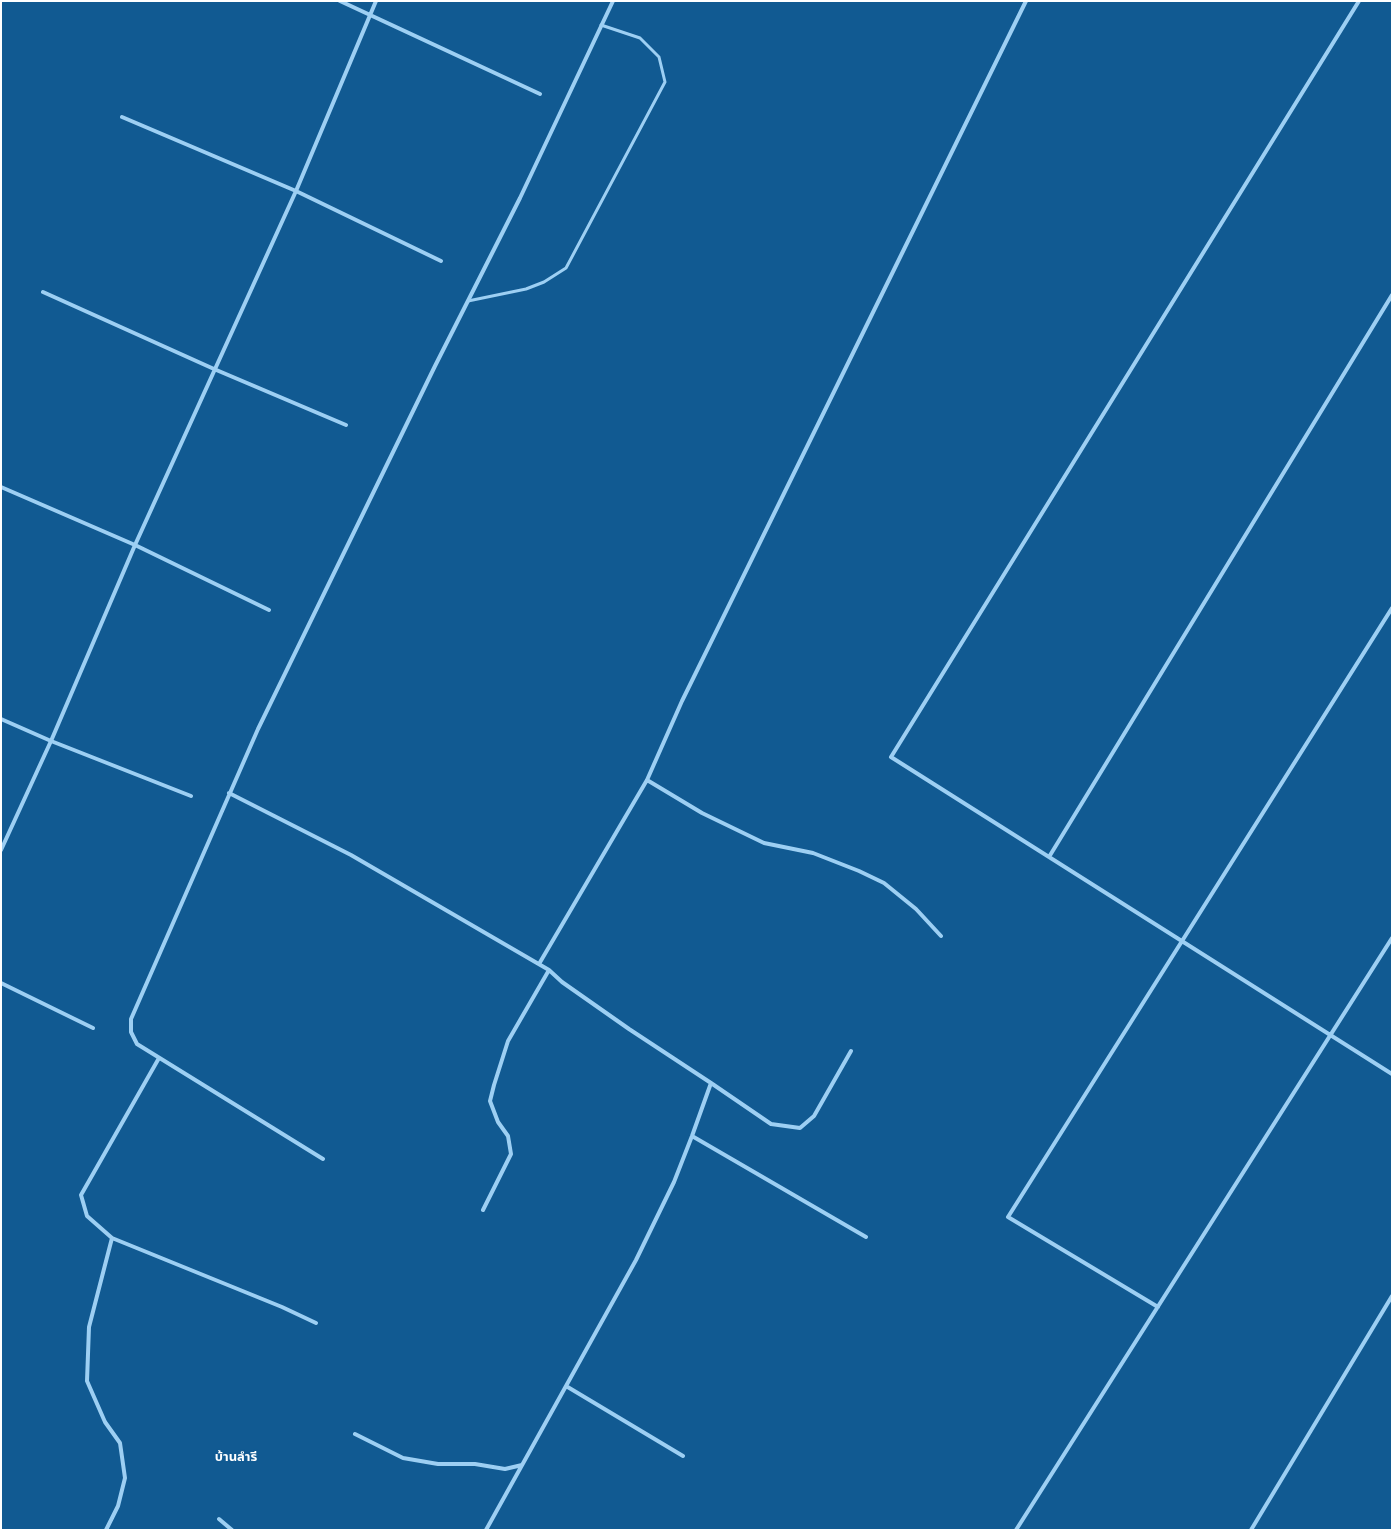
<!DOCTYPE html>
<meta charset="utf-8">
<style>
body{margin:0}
#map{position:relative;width:1393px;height:1531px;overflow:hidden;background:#115a92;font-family:Barlow,sans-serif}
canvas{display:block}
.frame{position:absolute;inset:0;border:2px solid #fff;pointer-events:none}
</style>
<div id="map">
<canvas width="1393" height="1531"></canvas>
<div class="frame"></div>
</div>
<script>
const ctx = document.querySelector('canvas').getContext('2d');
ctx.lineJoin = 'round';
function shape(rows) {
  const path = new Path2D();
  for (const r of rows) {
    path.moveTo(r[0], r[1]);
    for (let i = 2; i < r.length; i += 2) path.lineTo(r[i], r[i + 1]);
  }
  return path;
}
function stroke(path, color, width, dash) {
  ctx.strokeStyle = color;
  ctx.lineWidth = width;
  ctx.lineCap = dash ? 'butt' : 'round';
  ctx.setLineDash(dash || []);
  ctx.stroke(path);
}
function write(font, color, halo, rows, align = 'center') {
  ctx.font = font + ' Barlow,"Noto Sans Thai",sans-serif';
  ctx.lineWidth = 3.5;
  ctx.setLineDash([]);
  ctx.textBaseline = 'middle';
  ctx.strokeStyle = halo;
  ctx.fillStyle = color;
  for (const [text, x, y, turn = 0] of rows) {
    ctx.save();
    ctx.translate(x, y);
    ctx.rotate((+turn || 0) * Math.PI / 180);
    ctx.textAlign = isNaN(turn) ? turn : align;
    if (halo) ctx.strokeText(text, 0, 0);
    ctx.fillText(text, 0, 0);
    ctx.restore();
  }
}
const service = shape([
 [468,301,526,289,544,282,566,268,665,82,659,57,640,38,601,25]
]);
const minor = shape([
 [340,1,540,94],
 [1359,1,891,757,1392,1074],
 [122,117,296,191,441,261],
 [43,292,214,369,346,425],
 [1,487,135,545,269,610],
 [1,719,51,741,191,796],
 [647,780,702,813,764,843,813,853,859,871,884,883,916,909,941,936],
 [229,793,351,855,549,970,508,1041,494,1085,490,1101,498,1122,508,1136,511,1154,483,1210],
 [1,850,51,741,135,545,296,191,376,1],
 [1049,857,1392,295],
 [539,964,647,780,682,701,1026,1],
 [1,983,93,1028],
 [159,1058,81,1195,87,1216,112,1238,282,1307,316,1323],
 [711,1083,771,1124,800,1128,814,1116,851,1051],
 [692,1136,866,1237],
 [323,1159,137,1044,131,1032,131,1019,258,729,435,366,520,198,613,1],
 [1158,1307,1008,1217,1392,608],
 [566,1386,683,1456],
 [355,1434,403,1458,438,1464,475,1464,505,1469,522,1465],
 [219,1519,232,1530],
 [106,1530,118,1506,125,1478,120,1443,105,1422,87,1381,89,1327,112,1238],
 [486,1530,636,1260,674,1182,692,1136,711,1083,629,1029,562,982,549,970],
 [1016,1530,1392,938],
 [1251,1530,1392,1296]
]);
const quarterNames = [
 ["บ้านลำรี",236,1457]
];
stroke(service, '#9dcff3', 3);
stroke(minor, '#9dcff3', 4);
write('bold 13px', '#fff', '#115a92', quarterNames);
</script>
